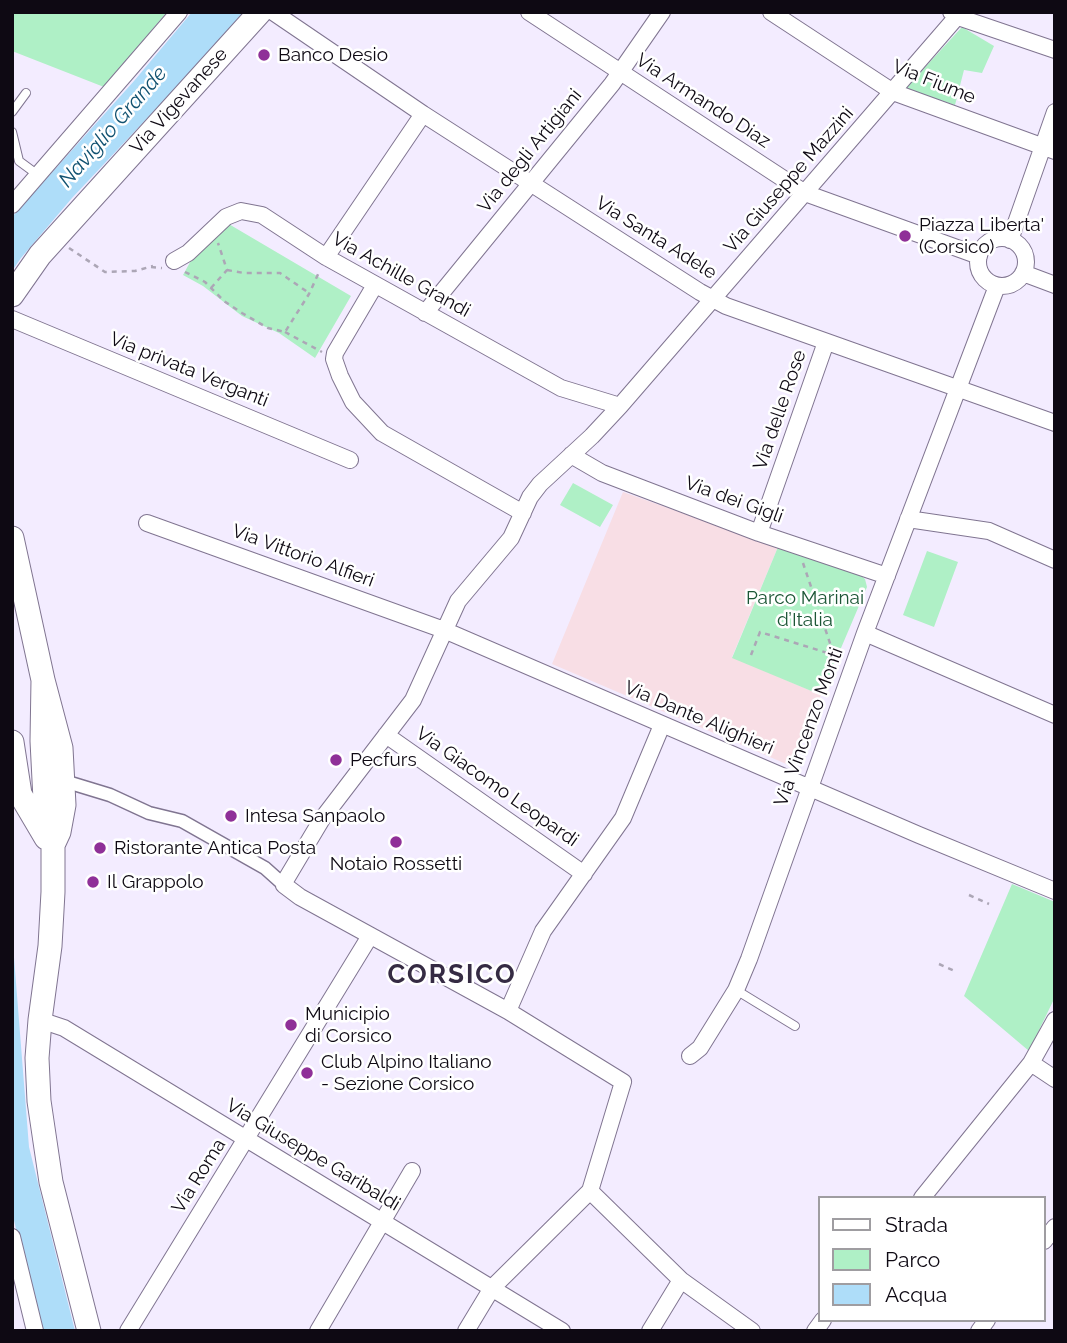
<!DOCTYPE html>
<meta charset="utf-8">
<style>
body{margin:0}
#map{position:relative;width:1067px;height:1343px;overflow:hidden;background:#f3ecff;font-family:Raleway,sans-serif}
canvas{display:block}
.frame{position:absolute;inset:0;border:14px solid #0e0913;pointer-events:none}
.legend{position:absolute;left:818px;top:1196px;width:228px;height:126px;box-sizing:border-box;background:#fff;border:2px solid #9f9da1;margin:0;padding:9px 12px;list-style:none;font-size:21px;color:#0e0913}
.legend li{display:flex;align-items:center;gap:14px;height:35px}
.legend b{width:35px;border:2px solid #9f9da1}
</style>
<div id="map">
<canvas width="1067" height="1343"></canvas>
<div class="frame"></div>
<ul class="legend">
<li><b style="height:9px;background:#fff"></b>Strada</li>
<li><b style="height:19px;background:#aff0c6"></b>Parco</li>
<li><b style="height:19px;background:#aeddf9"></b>Acqua</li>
</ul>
</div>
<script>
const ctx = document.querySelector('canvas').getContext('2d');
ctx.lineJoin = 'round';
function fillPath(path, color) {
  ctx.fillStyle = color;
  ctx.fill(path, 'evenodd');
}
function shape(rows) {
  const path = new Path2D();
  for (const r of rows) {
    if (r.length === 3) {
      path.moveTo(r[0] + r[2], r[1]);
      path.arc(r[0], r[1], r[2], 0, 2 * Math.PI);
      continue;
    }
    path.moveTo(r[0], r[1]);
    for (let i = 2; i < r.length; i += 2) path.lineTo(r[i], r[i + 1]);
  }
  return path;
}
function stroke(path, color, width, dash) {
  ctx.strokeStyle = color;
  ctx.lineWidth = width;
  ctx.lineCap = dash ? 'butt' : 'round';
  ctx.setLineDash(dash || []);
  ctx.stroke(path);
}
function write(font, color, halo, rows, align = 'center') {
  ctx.font = font + ' Raleway,sans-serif';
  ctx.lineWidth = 5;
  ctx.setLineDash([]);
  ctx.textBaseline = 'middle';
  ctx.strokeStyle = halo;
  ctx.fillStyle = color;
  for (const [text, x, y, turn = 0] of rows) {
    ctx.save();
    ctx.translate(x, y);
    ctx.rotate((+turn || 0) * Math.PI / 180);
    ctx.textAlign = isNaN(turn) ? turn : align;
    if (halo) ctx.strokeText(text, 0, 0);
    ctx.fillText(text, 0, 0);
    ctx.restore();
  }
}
const education = shape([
 [623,492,778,547,732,657,821,695,791,766,552,664]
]);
const green = shape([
 [12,12,167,12,104,87,12,51],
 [962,27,994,46,982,73,964,70,955,105,905,89],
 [227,223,351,296,315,358,279,333,242,316,203,286,183,275,194,255],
 [573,483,613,505,600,527,560,505],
 [778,547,859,574,865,579,867,587,821,695,732,658],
 [927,551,958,562,934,627,903,615],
 [1012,884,1055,902,1055,997,1029,1051,964,996]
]);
const water = shape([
 [192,12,243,12,217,44,72,198,21,258,12,271,12,217,134,81],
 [12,932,29,1147,75,1331,40,1331,12,1212]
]);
const path = shape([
 [69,248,105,272,135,271,153,266],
 [151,267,162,268],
 [227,270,244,273,280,273,309,293],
 [185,272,205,282,224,301,242,313,268,328,285,332,309,294,320,270],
 [211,288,227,270,218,243],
 [285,332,322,352],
 [803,563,834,655,842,657],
 [751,655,760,632,834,655],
 [969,895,989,904],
 [939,964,957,972]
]);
const service = shape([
 [12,112,26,93],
 [12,132,19,161,38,175],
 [736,990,795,1026]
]);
const pedestrian = shape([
 [64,781,110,795,149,813,182,821,265,868,284,885]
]);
const minor = shape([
 [273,12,423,114,700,292,726,306,1055,423],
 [529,12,805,193,979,256],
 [771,12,893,92,1055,151],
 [951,12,958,17,1055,50],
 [12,205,179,12],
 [1002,262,24],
 [1010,240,1055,112],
 [326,257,423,114],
 [174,261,188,253,226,217,241,211,262,215,326,257,561,388,620,406],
 [1023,273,1055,285],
 [375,285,335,353,334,359,340,376,353,402,382,433,523,513],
 [425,313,612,84,662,12],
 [12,319,350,460],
 [571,455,602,473,759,533,887,576],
 [908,519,989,531,1055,560],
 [147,523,444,630,919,835,1055,891],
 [759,533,826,342],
 [865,633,1055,715],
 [386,735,584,874],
 [508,1011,543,931,623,818,662,725],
 [40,1020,64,1028,562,1331],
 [690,1056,700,1048,736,990,749,959,865,633,997,286],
 [1031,1063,1055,1079],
 [590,1191,681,1280,752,1331],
 [922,1198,1031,1063,1055,1020],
 [12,1237,35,1331],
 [1044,1241,1055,1227],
 [128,1331,370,936],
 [318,1331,412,1171],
 [466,1331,492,1288,590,1191,623,1082,508,1011,300,897,284,885,285,881,322,819,413,700,458,601,511,538,530,497,540,484,592,436,620,406,961,12],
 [650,1331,681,1280],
 [815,1331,823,1320],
 [979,1331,987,1320]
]);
const secondary = shape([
 [12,295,40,255,260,12],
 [12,538,43,680,61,748,64,805,59,832,53,845],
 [43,680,42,741,46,819,53,845,53,892,50,946,40,1020,37,1058,39,1101,51,1182,89,1331],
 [12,742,20,794,46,838]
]);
const markers = [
 [264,55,7,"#8f3098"],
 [905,236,7,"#8f3098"],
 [336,760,7,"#8f3098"],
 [231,816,7,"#8f3098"],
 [396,842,7,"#8f3098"],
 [100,848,7,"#8f3098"],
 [93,882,7,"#8f3098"],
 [291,1025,7,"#8f3098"],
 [307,1073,7,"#8f3098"]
];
const poiNames = [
 ["Banco Desio",278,55],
 ["Piazza Liberta'",919,225],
 ["(Corsico)",919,247],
 ["Pecfurs",350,760],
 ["Intesa Sanpaolo",245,816],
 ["Ristorante Antica Posta",114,848],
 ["Notaio Rossetti",396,864,"center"],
 ["Il Grappolo",107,882],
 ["Municipio",305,1014],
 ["di Corsico",305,1036],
 ["Club Alpino Italiano",321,1062],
 ["- Sezione Corsico",321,1084]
];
const streetNames = [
 ["Via Fiume",934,82,22],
 ["Via Vigevanese",179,101,-48],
 ["Via Armando Diaz",703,101,33],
 ["Via degli Artigiani",530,151,-51],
 ["Via Giuseppe Mazzini",789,180,-49],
 ["Via Santa Adele",656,238,32],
 ["Via Achille Grandi",401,275,29],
 ["Via privata Verganti",189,370,22],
 ["Via delle Rose",780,410,-71],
 ["Via dei Gigli",734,500,20],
 ["Via Vittorio Alfieri",303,556,20],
 ["Via Dante Alighieri",699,718,23],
 ["Via Vincenzo Monti",809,727,-70],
 ["Via Giacomo Leopardi",497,787,35],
 ["Via Giuseppe Garibaldi",313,1155,31],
 ["Via Roma",199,1176,-58]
];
const parkNames = [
 ["Parco Marinai",805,598],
 ["d’Italia",805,620]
];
const waterNames = [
 ["Naviglio Grande",113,127,-49]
];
const districtNames = [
 ["CORSICO",452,975]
];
fillPath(education, '#f8dee5');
fillPath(green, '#aff0c6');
fillPath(water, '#aeddf9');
stroke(service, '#807591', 10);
stroke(pedestrian, '#807591', 15);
stroke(minor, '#807591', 18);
stroke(secondary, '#807591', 25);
stroke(path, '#aca6b6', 2.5, [5, 5]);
stroke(service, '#fff', 8);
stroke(pedestrian, '#fff', 12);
stroke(minor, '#fff', 16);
stroke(secondary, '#fff', 23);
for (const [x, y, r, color] of markers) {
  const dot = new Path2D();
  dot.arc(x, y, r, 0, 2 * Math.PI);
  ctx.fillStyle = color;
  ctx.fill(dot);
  stroke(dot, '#fff', 2.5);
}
write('19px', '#0e0913', '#fff', poiNames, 'left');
write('19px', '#0e0913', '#fff', streetNames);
write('19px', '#1c5636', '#fff', parkNames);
write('italic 21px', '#115271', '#fff', waterNames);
ctx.letterSpacing = '2px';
write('bold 26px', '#352b43', '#fff', districtNames);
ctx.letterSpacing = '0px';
</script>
